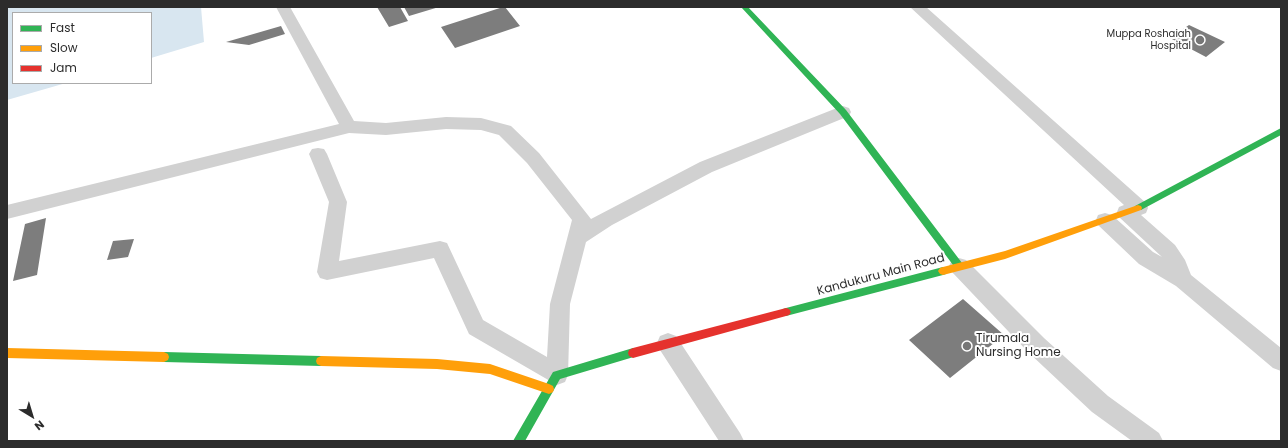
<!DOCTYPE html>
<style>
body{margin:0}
#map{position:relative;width:1288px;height:448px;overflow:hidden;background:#fff;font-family:Poppins,sans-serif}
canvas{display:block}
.frame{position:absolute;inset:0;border:8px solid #2c2c2c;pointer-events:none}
.legend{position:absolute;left:12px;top:12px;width:140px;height:72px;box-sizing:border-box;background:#fff;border:1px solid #ababab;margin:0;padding:5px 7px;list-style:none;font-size:12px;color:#2c2c2c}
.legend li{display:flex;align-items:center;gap:8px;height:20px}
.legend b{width:20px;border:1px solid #ababab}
.north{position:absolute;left:12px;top:396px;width:40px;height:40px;-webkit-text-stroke:3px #fff;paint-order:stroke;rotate:142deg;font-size:11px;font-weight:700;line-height:16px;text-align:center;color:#2c2c2c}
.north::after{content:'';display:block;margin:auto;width:14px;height:18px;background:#2c2c2c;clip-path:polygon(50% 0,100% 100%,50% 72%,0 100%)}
</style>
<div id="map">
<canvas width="1288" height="448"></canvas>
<div class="frame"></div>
<ul class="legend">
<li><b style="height:5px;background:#30b455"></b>Fast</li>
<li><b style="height:5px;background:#ff9f0a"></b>Slow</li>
<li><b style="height:5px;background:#e5322d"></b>Jam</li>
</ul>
<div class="north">N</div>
</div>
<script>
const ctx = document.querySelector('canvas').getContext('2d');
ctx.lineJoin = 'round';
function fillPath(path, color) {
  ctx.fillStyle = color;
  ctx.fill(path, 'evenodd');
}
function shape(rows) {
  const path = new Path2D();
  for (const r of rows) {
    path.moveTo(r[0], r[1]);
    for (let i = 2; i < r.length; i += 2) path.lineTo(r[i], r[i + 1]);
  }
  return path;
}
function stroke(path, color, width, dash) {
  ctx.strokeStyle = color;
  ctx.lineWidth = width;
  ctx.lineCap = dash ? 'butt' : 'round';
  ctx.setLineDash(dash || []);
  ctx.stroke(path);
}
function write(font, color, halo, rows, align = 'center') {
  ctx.font = font + ' Poppins,sans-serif';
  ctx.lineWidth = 4;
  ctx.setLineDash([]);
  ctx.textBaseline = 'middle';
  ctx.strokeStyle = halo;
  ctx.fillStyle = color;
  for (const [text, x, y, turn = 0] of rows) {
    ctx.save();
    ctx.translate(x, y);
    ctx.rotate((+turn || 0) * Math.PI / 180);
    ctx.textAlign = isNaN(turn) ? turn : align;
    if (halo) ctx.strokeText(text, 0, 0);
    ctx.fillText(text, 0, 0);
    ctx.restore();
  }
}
const water = shape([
 [7,7,201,7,204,42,151,58,151,13,13,13,13,83,66,83,7,100]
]);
const building = shape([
 [377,7,400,7,408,21,389,27],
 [404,7,439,7,409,16],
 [503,7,505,7,520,26,455,48,441,27],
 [1189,25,1225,42,1206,57,1170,38],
 [281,26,285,34,249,45,226,42],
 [46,218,37,275,13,281,25,224],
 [134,239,128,257,107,260,113,241],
 [963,299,1004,335,950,378,909,340]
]);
const street = shape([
 [276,7,290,7,354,121,386,123,446,117,481,118,511,126,539,153,591,219,700,162,837,108,843,106,849,108,851,112,849,116,712,172,612,225,586,242,570,304,568,375,565,382,557,385,469,334,434,258,327,280,320,278,317,272,329,202,309,154,312,149,318,148,324,149,327,154,347,202,339,261,440,241,447,243,483,320,547,357,550,304,572,220,527,163,499,135,481,130,446,129,386,135,349,133,7,219,7,205,339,124,276,7],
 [910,7,926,7,1146,203,1148,208,1146,213,1141,215,1175,245,1185,260,1191,275,1281,348,1281,371,1273,368,1176,286,1139,264,1098,225,1096,220,1098,215,1105,213,1112,215,1153,252,1162,257,1119,217,1117,212,1119,207,1124,205,910,7],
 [959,258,966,260,1044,338,1108,396,1159,433,1163,441,1132,441,1092,412,1028,352,952,272,949,266,952,260,959,258],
 [668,333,676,336,740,433,744,441,719,441,660,350,657,343,660,336,668,333]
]);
const fast = shape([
 [741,7,748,7,846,110,962,263,964,266,962,269,959,270,956,269,840,114,741,7],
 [1281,128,1281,135,1141,210,1135,210,1134,208,1135,206,1281,128],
 [943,267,946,268,948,271,946,274,943,275,786,316,783,315,781,312,783,309,786,308,943,267],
 [633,348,637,350,638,353,637,356,560,379,525,441,513,441,553,372,633,348],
 [164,352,321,356,325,358,326,361,325,364,321,366,164,362,160,360,159,357,160,354,164,352]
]);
const slow = shape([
 [1138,205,1141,206,1142,208,1141,210,1005,259,943,275,940,274,938,271,940,268,943,267,1005,251,1138,205],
 [7,348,164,352,168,354,169,357,168,360,164,362,7,358,7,348],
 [321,356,437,359,490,364,549,384,553,386,554,389,553,392,549,394,490,374,437,369,321,366,317,364,316,361,317,358,321,356]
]);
const jam = shape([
 [786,308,789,309,791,312,789,315,786,316,633,358,629,356,628,353,629,350,633,348,786,308]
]);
const markers = [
 [1200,40,5,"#767676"],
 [967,346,5,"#767676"]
];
const farPoinames = [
 ["Muppa Roshaiah",1191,34],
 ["Hospital",1191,46]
];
const streetNames = [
 ["Kandukuru Main Road",881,275,-15]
];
const poiNames = [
 ["Tirumala",976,339],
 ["Nursing Home",976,353]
];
fillPath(water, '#d8e6f0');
fillPath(building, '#7d7d7d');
fillPath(street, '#d1d1d1');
fillPath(fast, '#30b455');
fillPath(slow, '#ff9f0a');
fillPath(jam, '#e5322d');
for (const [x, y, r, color] of markers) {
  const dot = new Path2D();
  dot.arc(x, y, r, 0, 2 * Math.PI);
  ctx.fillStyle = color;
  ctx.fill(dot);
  stroke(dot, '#fff', 1.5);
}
write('10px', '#2c2c2c', '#fff', farPoinames, 'right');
write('12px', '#2c2c2c', '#fff', streetNames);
write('12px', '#2c2c2c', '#fff', poiNames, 'left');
</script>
